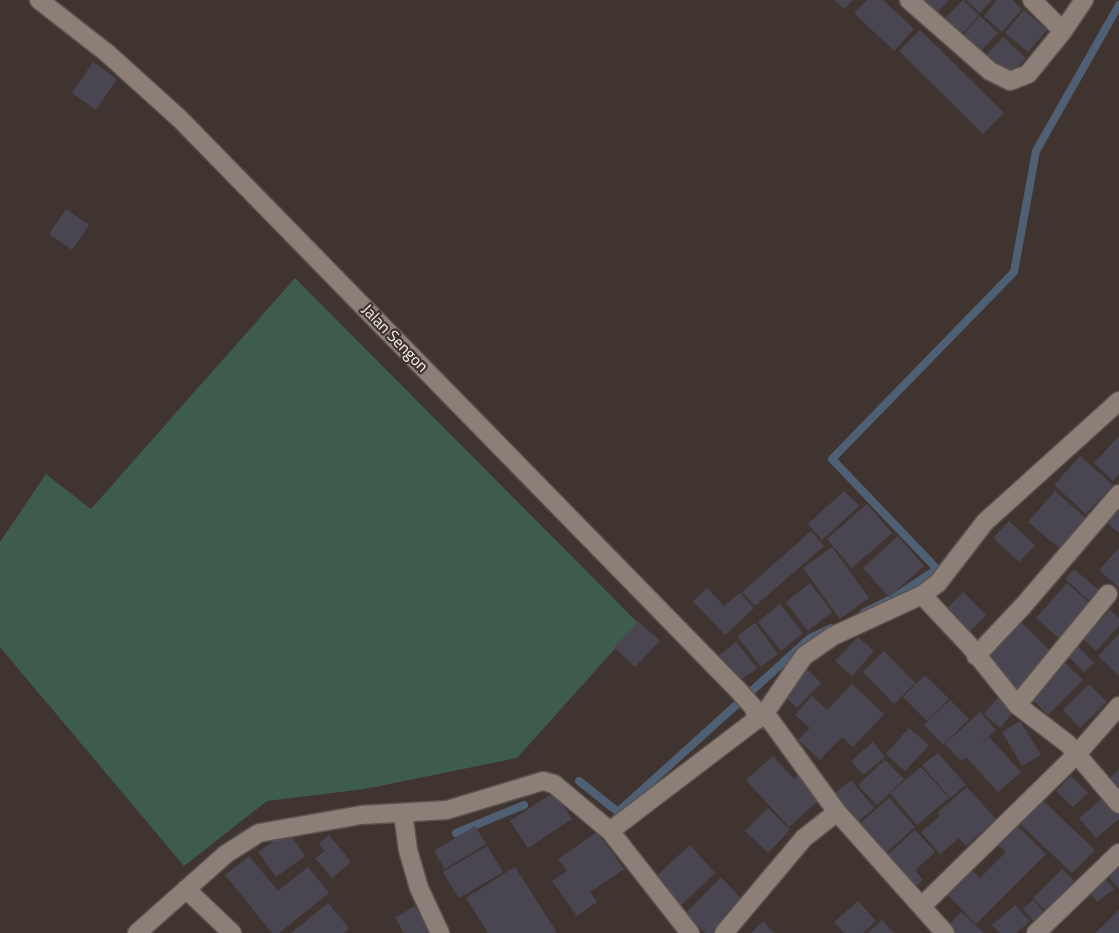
<!DOCTYPE html>
<style>
body{margin:0}
canvas{display:block;background:#3f342f}
</style>
<canvas width="1119" height="933"></canvas>
<script>
const ctx = document.querySelector('canvas').getContext('2d');
ctx.lineJoin = 'round';
function fillPath(path, color) {
  ctx.fillStyle = color;
  ctx.fill(path, 'evenodd');
}
function shape(rows) {
  const path = new Path2D();
  for (const r of rows) {
    path.moveTo(r[0], r[1]);
    for (let i = 2; i < r.length; i += 2) path.lineTo(r[i], r[i + 1]);
  }
  return path;
}
function stroke(path, color, width, dash) {
  ctx.strokeStyle = color;
  ctx.lineWidth = width;
  ctx.lineCap = dash ? 'butt' : 'round';
  ctx.setLineDash(dash || []);
  ctx.stroke(path);
}
function write(font, color, halo, rows, align = 'center') {
  ctx.font = font + ' "Titillium Web",sans-serif';
  ctx.lineWidth = 4.5;
  ctx.setLineDash([]);
  ctx.textBaseline = 'middle';
  ctx.strokeStyle = halo;
  ctx.fillStyle = color;
  for (const [text, x, y, turn = 0] of rows) {
    ctx.save();
    ctx.translate(x, y);
    ctx.rotate((+turn || 0) * Math.PI / 180);
    ctx.textAlign = isNaN(turn) ? turn : align;
    if (halo) ctx.strokeText(text, 0, 0);
    ctx.fillText(text, 0, 0);
    ctx.restore();
  }
}
const green = shape([
 [295,278,638,623,517,758,365,789,267,801,184,866,0,647,0,542,46,474,91,509]
]);
const stream = shape([
 [863,613,895,597,937,569,832,459,1014,272,1036,151,1119,5],
 [579,781,618,812,810,638,831,628],
 [456,833,524,805]
]);
const building = shape([
 [834,0,853,0,844,9],
 [867,0,883,0,914,29,894,51,854,13],
 [920,0,949,0,936,14],
 [963,0,979,15,962,34,945,18],
 [966,0,992,0,980,13],
 [997,0,1012,0,1022,9,1002,32,984,16],
 [1024,10,1047,30,1028,52,1005,33],
 [980,16,998,33,981,51,963,35],
 [920,30,1004,113,983,134,899,51],
 [1003,37,1026,58,1010,75,987,54],
 [93,62,117,79,96,110,72,93],
 [66,209,89,225,72,250,49,234],
 [1119,436,1119,474,1113,481,1094,463],
 [1080,456,1113,485,1086,514,1054,485],
 [844,491,859,506,822,540,808,524],
 [1055,491,1089,521,1063,551,1028,522],
 [867,504,892,533,852,568,827,539],
 [1119,507,1119,533,1106,522],
 [1009,521,1035,545,1019,562,993,538],
 [811,531,824,546,755,606,742,592],
 [898,536,924,566,889,597,863,568],
 [832,547,869,598,840,619,803,568],
 [1119,548,1119,588,1099,570],
 [1074,569,1101,592,1092,603,1065,579],
 [810,583,832,612,808,631,786,602],
 [1067,583,1093,606,1062,641,1036,618],
 [707,588,724,606,740,593,754,608,725,635,693,601],
 [963,592,986,615,966,636,943,613],
 [780,604,803,633,781,651,758,622],
 [1110,610,1119,618,1119,626,1096,651,1083,639],
 [639,622,660,641,635,667,614,647],
 [1021,622,1054,655,1015,693,982,660],
 [755,623,778,654,761,667,737,636],
 [1119,634,1119,676,1098,656],
 [858,637,874,651,852,676,835,661],
 [736,642,757,668,737,683,717,657],
 [1077,645,1094,663,1084,672,1067,655],
 [884,651,915,683,894,704,863,672],
 [1064,662,1083,680,1048,715,1030,697],
 [807,669,821,683,797,708,783,695],
 [925,675,949,699,927,721,903,697],
 [852,684,884,714,853,747,842,737,820,760,798,740,810,728,795,715,812,696,827,710],
 [1089,684,1107,702,1080,728,1063,710],
 [1000,695,1016,709,1000,728,984,714],
 [950,700,969,719,943,745,924,725],
 [980,712,996,730,976,748,989,737,1021,772,998,792,966,757,961,761,945,744],
 [1020,721,1041,755,1022,766,1002,732],
 [909,728,929,745,905,771,886,754],
 [873,742,885,757,863,775,851,761],
 [938,753,966,785,950,798,922,765],
 [773,756,794,779,799,774,821,798,789,827,746,780],
 [885,760,904,779,877,805,858,785],
 [921,767,949,798,917,825,890,793],
 [1119,769,1119,789,1109,779],
 [1071,776,1088,793,1073,807,1056,791],
 [851,780,874,808,857,823,833,795],
 [967,787,996,819,966,846,959,838,940,854,921,832,940,816,937,813],
 [554,792,572,819,528,848,510,821],
 [1105,796,1119,812,1119,819,1096,838,1079,818],
 [1039,797,1095,850,1072,873,1017,821],
 [889,798,915,827,882,856,856,827],
 [768,808,790,830,768,853,745,831],
 [1016,825,1046,854,976,924,947,894,971,870,980,878,1006,852,997,844],
 [475,826,486,844,445,869,434,851],
 [915,830,935,852,915,870,923,880,911,891,883,859],
 [288,831,305,856,276,877,258,852],
 [597,832,624,869,590,892,597,902,577,916,552,881,567,871,558,859],
 [329,835,351,862,332,878,315,858,325,851,319,844],
 [690,845,715,873,679,907,653,879],
 [487,846,503,872,459,898,443,872],
 [249,856,278,891,308,867,329,893,279,933,272,933,225,875],
 [1119,859,1119,889,1104,872],
 [515,867,557,933,488,933,487,931,466,898],
 [1062,869,1080,887,1050,916,1033,898],
 [1101,874,1114,889,1097,902,1085,887],
 [721,877,741,898,724,915,729,920,715,933,705,933,686,913],
 [1033,900,1049,917,1038,926,1023,909],
 [858,901,876,921,863,933,844,933,834,922],
 [328,903,349,928,344,933,291,933],
 [1015,905,1030,921,1016,933,1000,933,992,925],
 [415,906,430,933,404,933,395,918],
 [1119,910,1119,933,1095,933],
 [961,912,984,933,952,933,946,928],
 [882,920,894,933,868,933],
 [763,921,774,933,751,933]
]);
const street = shape([
 [39,0,107,53,180,119,738,690,754,708,757,720],
 [909,0,990,71,1010,81,1028,74,1063,31,1032,0],
 [1063,31,1084,0],
 [922,595,969,645,1017,705,1068,744,1119,804],
 [976,656,1023,606,1119,494],
 [1017,705,1108,594],
 [765,713,837,812,945,933],
 [403,813,408,850,419,888,440,933],
 [610,831,690,933],
 [186,889,232,933],
 [923,905,1077,754,1119,706],
 [137,933,226,854,259,833,361,815,447,810,543,781,554,784,610,831,765,713,804,656,833,636,922,595,938,583,985,522,1119,401],
 [724,933,804,838,837,812],
 [1036,933,1119,853]
]);
const streetNames = [
 ["Jalan Sengon",394,339,46]
];
fillPath(green, '#3d5c4d');
stroke(stream, '#4f6074', 8);
fillPath(building, '#494651');
stroke(street, '#5c524e', 21);
stroke(street, '#8c7f78', 18);
write('16px', '#f6eeeb', '#3f342f', streetNames);
</script>
